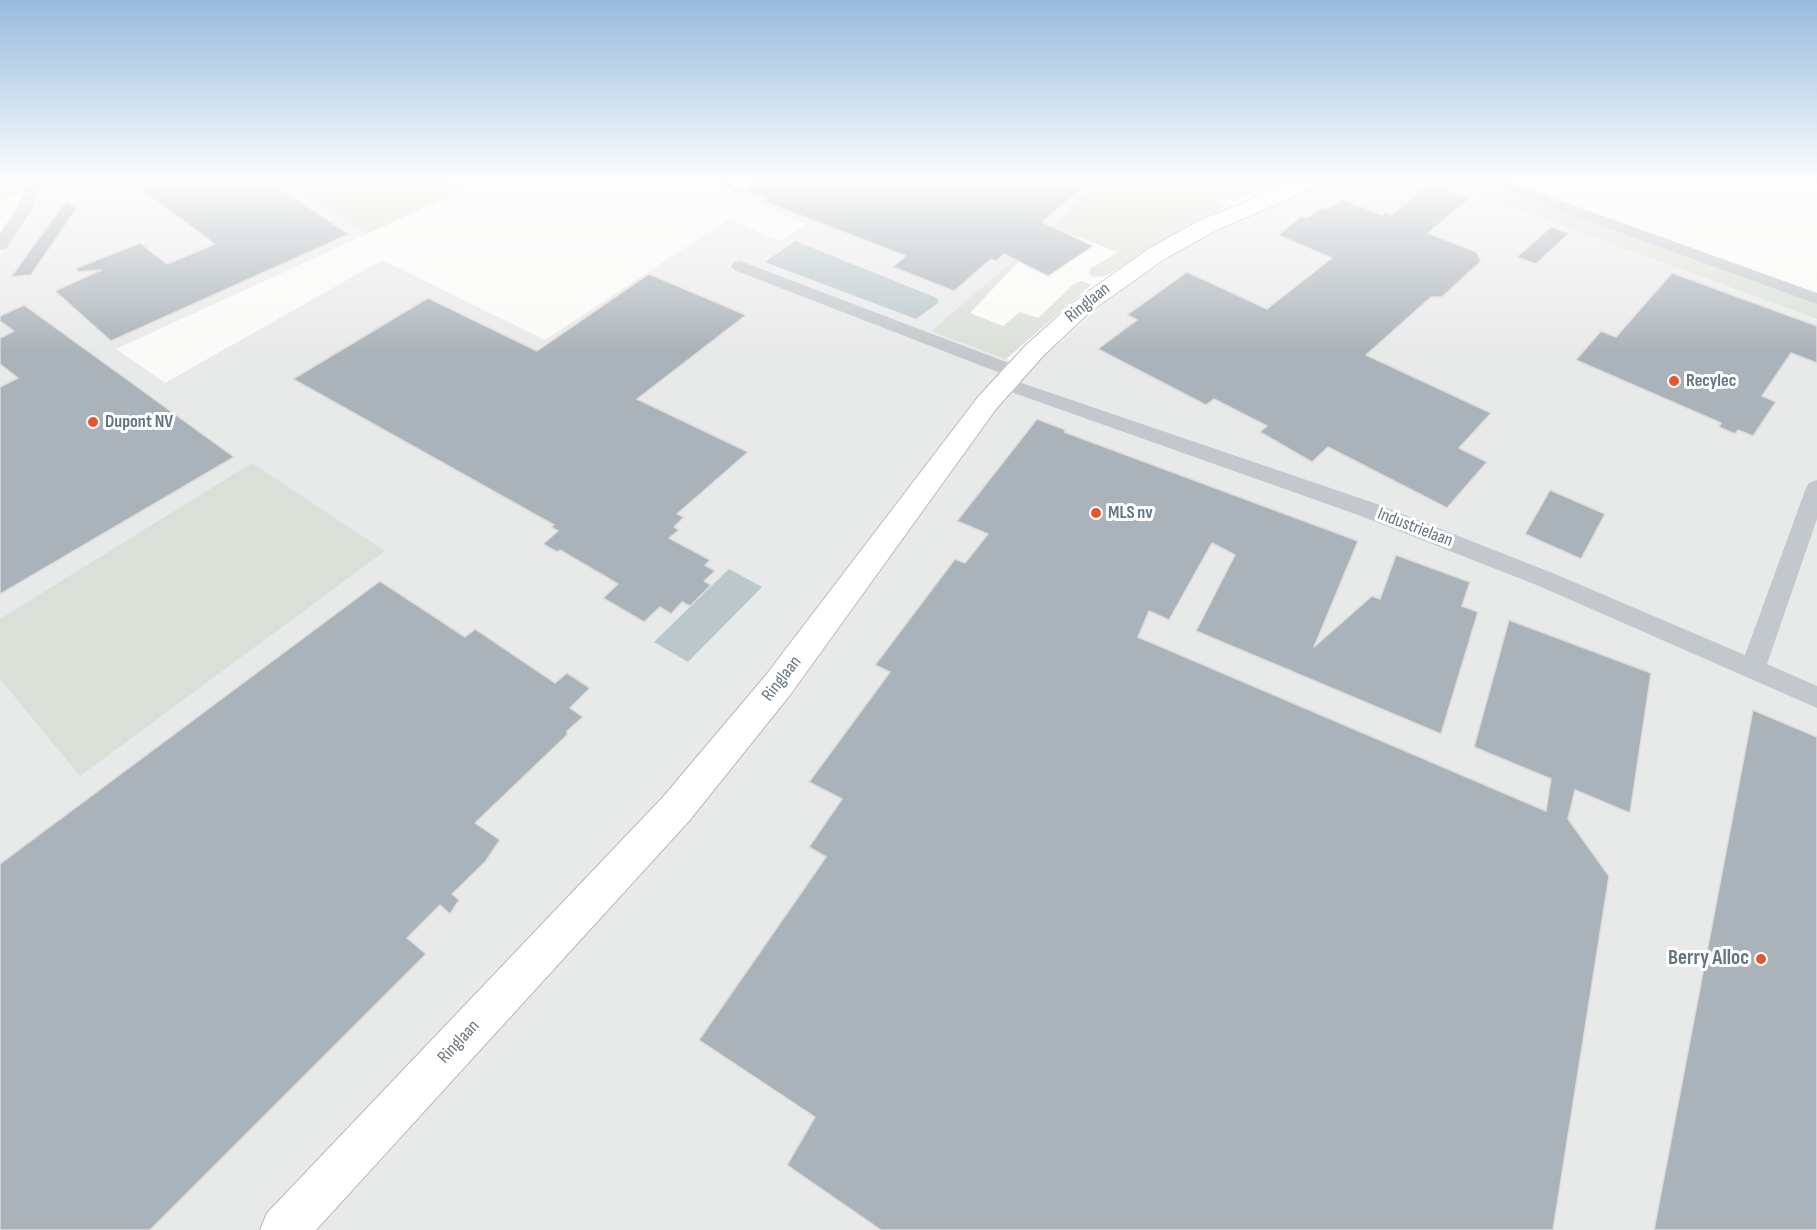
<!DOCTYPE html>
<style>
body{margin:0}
canvas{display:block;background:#fafaf8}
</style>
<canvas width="1817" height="1230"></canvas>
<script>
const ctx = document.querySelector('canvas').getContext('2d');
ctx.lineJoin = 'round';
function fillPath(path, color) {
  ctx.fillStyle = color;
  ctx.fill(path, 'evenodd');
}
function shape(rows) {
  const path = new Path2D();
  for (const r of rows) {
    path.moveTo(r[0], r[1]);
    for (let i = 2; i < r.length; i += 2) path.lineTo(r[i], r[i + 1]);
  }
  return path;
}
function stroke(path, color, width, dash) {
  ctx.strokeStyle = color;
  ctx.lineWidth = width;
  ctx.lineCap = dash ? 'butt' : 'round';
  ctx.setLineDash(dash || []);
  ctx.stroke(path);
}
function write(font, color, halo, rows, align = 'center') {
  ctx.font = font + ' "Sofia Sans Condensed",sans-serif';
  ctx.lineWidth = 6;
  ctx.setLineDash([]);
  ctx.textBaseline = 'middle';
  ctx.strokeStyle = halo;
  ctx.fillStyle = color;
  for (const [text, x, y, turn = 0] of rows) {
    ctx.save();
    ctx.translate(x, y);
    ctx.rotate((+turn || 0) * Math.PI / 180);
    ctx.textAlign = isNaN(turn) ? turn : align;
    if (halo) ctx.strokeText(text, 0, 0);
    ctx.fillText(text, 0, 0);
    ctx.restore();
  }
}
const built = shape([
 [41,181,284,181,367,234,116,349,165,383,382,260,545,340,728,219,780,241,806,225,735,193,754,181,1093,181,1092,186,1052,228,932,331,1031,368,1118,290,1206,235,1288,198,1335,181,1440,181,1817,319,1817,1230,0,1230,0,255,28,219,37,202]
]);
const green = shape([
 [4,181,24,181,25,191,0,199,0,182],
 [284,181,444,181,462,190,367,234],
 [1093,181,1290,181,1276,187,1268,186,1234,201,1227,197,1219,199,1224,206,1217,213,1187,227,1106,276,1092,277,1089,273,1090,269,1118,252,1065,232,1018,262,970,313,1003,326,1020,312,1038,318,1074,284,1082,281,1091,285,1006,359,931,331,1052,228,1092,186],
 [1440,181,1484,181,1817,302,1817,319],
 [252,463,385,551,80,776,0,679,0,619]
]);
const water = shape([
 [795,241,937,298,938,303,916,319,765,262],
 [729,569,762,587,688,662,654,642]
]);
const stream = shape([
 [721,181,736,190]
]);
const building = shape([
 [129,181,268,181,349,234,111,341,55,291,101,270,78,272,77,268,140,243,167,264,215,244,129,181],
 [760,181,1071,181,1085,186,1042,222,1093,246,1048,276,1004,254,996,261,991,259,954,291,893,267,906,256,763,201,767,199,745,190,760,181],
 [1430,183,1470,198,1428,233,1476,252,1481,261,1442,297,1431,297,1366,355,1491,413,1459,448,1487,462,1447,508,1328,447,1312,462,1260,432,1267,426,1214,399,1206,405,1098,349,1137,320,1127,315,1187,272,1267,309,1332,258,1278,235,1302,216,1307,218,1323,207,1328,209,1342,199,1382,215,1385,212,1391,215,1430,183],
 [66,201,77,208,31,275,11,277,66,201],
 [1551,227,1569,233,1536,264,1517,257,1551,227],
 [1672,273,1817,326,1817,363,1791,353,1762,396,1776,402,1753,436,1738,430,1735,434,1719,427,1721,423,1576,360,1601,331,1616,337,1672,273],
 [649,274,746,315,637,399,748,452,677,514,684,517,674,527,679,530,669,538,710,560,705,565,715,571,704,581,711,585,690,606,682,602,671,614,660,607,644,622,603,598,618,584,560,550,557,552,543,544,558,531,551,527,554,525,293,379,428,298,537,351,649,274],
 [24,305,234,457,0,594,0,387,18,378,0,364,0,338,14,331,0,321,0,316,24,305],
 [1037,419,1066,430,1064,432,1358,541,1314,647,1372,596,1380,599,1396,555,1470,582,1462,606,1478,612,1441,734,1196,631,1235,555,1212,543,1169,620,1149,611,1138,637,1546,811,1551,779,1474,747,1509,620,1651,673,1630,813,1575,790,1568,819,1609,876,1553,1230,881,1230,787,1165,815,1117,699,1040,826,857,809,847,842,799,809,782,890,672,875,665,955,559,965,563,988,534,957,521,1037,419],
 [1550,490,1605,514,1581,559,1525,534,1550,490],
 [380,581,465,637,475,629,555,683,567,673,590,688,570,708,583,717,567,731,567,735,475,823,500,840,485,862,452,894,459,900,450,914,440,905,407,938,426,954,150,1230,0,1230,0,864,380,581],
 [1753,710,1817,737,1817,1230,1654,1230,1753,710]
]);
const minor = shape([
 [26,181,42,181,34,207,6,249,0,250,0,233,18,207,26,181],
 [1484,181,1506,181,1817,293,1817,304,1486,184,1484,181],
 [740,261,1022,368,1025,372,1022,376,1015,378,1008,376,734,270,731,266,734,262,740,261],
 [1004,377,1377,504,1555,574,1745,655,1806,488,1809,483,1817,480,1817,519,1767,664,1817,686,1817,708,1539,586,1361,516,997,387,994,383,997,379,1004,377]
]);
const major = shape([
 [1296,181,1323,181,1320,185,1215,231,1166,258,1091,311,1044,355,996,409,790,695,689,821,316,1230,260,1230,267,1213,663,797,766,675,978,397,1026,345,1075,301,1150,248,1199,221,1296,181]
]);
const markers = [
 [1674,381,6,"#e4572e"],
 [93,422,6,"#e4572e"],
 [1096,513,6,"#e4572e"],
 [1761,959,6,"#e4572e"]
];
const streetNames = [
 ["Ringlaan",1088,303,-39],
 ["Industrielaan",1415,528,21],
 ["Ringlaan",782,679,-52],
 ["Ringlaan",459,1042,-47]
];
const poiNames = [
 ["Recylec",1686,381],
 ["Dupont NV",105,422],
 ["MLS nv",1108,513]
];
const nearPoinames = [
 ["Berry Alloc",1749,959]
];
fillPath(built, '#e8e9e9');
fillPath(green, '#dadfd7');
fillPath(water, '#bbc7cb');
stroke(stream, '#bbc7cb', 4.5);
fillPath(building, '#aab3b9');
stroke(building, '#dcdcda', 1.5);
stroke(major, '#b5babe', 2);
fillPath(minor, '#c3c8cc');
fillPath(major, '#fff');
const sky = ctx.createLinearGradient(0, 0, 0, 353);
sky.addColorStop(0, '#96bcdc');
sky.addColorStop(0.51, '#fdfdfc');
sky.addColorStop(1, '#fdfdfc00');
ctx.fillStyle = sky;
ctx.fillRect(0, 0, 1817, 353);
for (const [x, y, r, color] of markers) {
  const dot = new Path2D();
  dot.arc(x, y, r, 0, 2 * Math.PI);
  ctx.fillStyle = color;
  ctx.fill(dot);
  stroke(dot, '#fff', 2);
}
write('18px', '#657683', '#fff', streetNames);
write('bold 18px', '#657683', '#fff', poiNames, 'left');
write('bold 21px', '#657683', '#fff', nearPoinames, 'right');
</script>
